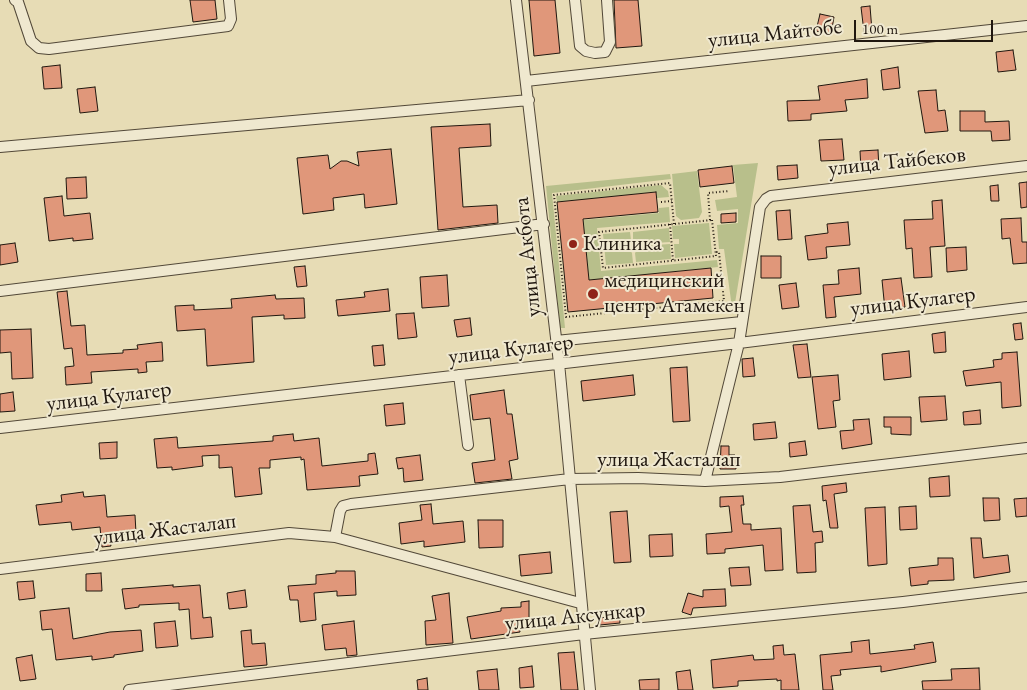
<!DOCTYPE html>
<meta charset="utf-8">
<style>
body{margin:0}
#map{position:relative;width:1027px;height:690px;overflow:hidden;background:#e7dcb5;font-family:"EB Garamond",serif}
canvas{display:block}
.scale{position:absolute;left:854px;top:20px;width:139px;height:22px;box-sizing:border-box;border:2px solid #20170f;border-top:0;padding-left:6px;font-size:15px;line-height:18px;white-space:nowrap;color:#20170f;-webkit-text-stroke:4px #efe8cf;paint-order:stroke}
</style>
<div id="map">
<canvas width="1027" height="690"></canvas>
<div class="scale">100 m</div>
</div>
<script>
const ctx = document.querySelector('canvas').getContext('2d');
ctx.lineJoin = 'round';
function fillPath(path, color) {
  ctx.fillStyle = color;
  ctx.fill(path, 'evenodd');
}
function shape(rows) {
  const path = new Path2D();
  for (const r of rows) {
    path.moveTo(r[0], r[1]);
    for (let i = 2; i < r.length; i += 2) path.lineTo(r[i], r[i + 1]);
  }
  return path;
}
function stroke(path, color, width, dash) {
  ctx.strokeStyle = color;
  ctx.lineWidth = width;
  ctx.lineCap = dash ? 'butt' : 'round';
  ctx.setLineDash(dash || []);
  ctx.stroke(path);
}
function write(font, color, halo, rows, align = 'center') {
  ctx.font = font + ' "EB Garamond",serif';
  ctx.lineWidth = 4;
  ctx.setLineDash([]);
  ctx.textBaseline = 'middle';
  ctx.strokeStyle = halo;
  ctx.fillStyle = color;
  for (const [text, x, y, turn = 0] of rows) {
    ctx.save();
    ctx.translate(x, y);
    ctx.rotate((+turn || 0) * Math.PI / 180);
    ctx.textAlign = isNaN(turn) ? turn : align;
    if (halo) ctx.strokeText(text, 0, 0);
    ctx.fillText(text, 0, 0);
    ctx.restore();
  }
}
const green = shape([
 [758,163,733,315,724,249,719,249,717,225,738,223,738,209,717,211,715,200,737,197,733,165],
 [697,171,702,212,699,218,681,220,676,216,672,174],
 [670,174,671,179,552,193,565,328,560,328,546,186],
 [661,185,668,191,669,197,657,198,656,192,557,202,556,196],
 [669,207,670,222,597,228,601,271,717,260,718,267,589,280,583,220,659,213,659,208],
 [709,223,712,254,675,258,674,244,679,244,679,239,673,239,672,226],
 [669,228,670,242,640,244,633,239,633,232],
 [630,232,631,240,627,247,632,253,633,263,606,265,603,234],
 [670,244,671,259,636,262,635,253,641,246]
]);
const building = shape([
 [190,0,215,0,217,19,193,22,190,0],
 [529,0,555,0,560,53,534,56,529,0],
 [614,0,638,0,642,46,616,48,614,0],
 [870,6,872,31,864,32,861,7,870,6],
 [820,14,834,17,831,34,816,31,820,14],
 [1013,50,1016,70,998,72,996,52,1013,50],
 [60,65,62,88,44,89,42,67,60,65],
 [898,67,900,88,883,90,881,70,898,67],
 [867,79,868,98,845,100,847,111,811,114,811,120,788,121,787,101,820,100,818,86,867,79],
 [95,87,98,111,80,113,77,89,95,87],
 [936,90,938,111,945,110,948,131,925,133,918,91,936,90],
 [960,111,985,111,985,122,1009,121,1010,140,992,141,991,131,960,131,960,111],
 [490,124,491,146,459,148,463,207,497,205,498,223,438,230,431,127,490,124],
 [842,139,844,160,821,161,819,140,842,139],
 [391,149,397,204,365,208,364,194,333,198,334,210,303,214,297,158,328,155,330,169,341,161,347,161,359,166,357,152,391,149],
 [878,150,879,169,861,170,860,151,878,150],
 [797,165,798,178,778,180,777,166,797,165],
 [732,166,734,183,700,187,698,170,732,166],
 [86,177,87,198,67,199,66,178,86,177],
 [1027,182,1027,207,1021,208,1019,183,1027,182],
 [998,185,999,201,991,201,990,186,998,185],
 [656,192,658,212,583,219,589,280,711,268,713,298,568,312,557,202,656,192],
 [62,196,64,216,90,213,93,239,73,241,73,238,49,241,44,198,62,196],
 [942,200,945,246,930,247,932,277,914,278,912,248,906,249,904,220,933,219,932,201,942,200],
 [790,210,792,239,778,240,776,211,790,210],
 [736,213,736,222,721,223,721,214,736,213],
 [1021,218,1022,242,1027,242,1027,263,1013,264,1010,238,1002,239,1001,219,1021,218],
 [848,222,850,245,826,247,827,258,808,260,805,236,828,233,827,224,848,222],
 [15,243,18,262,0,265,0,245,15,243],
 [966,247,967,270,947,272,946,248,966,247],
 [761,256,781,256,781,278,761,278,761,256],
 [305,266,307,286,297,287,294,267,305,266],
 [859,268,861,294,834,297,836,317,826,318,823,285,839,284,838,270,859,268],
 [447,275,449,306,422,308,420,277,447,275],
 [901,278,905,307,885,310,882,280,901,278],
 [796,283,799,307,782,309,779,285,796,283],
 [388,289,390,311,338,316,336,300,365,297,364,292,388,289],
 [67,291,71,326,85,325,87,355,123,353,123,350,138,349,137,345,162,342,163,361,146,362,147,372,138,373,138,369,91,372,92,383,66,385,65,367,74,366,72,348,64,349,57,292,67,291],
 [275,295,276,299,304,298,305,318,284,319,284,315,252,317,254,362,207,366,205,329,177,331,175,306,194,305,194,310,232,308,231,299,275,295],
 [414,313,417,337,398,339,396,314,414,313],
 [470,318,472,335,457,337,454,320,470,318],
 [1021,323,1023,339,1015,340,1013,324,1021,323],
 [31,329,33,378,12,379,11,352,0,353,0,330,31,329],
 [945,332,946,352,934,353,932,334,945,332],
 [807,344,811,377,798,378,793,345,807,344],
 [383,345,385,365,374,366,372,346,383,345],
 [909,351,911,377,884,380,882,354,909,351],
 [1017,352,1021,406,1002,408,1001,382,966,386,963,371,994,367,993,360,1002,359,1002,353,1017,352],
 [753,358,755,376,743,377,742,359,753,358],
 [687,367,690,421,673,422,670,368,687,367],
 [633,375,635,395,583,401,581,381,633,375],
 [838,375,840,400,833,401,836,427,818,429,812,377,838,375],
 [504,390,507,414,512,414,518,459,509,461,512,479,475,483,472,463,495,460,490,418,473,420,470,395,504,390],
 [13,392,15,411,0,412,0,394,13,392],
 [945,396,947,420,921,422,919,397,945,396],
 [403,403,405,424,386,426,384,405,403,403],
 [980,410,981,424,964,425,963,412,980,410],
 [884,417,911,417,911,435,891,434,891,427,884,427,884,417],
 [869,419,872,444,842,449,840,431,854,430,853,420,869,419],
 [775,422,777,438,754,440,753,424,775,422],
 [293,434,294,441,319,438,322,466,368,461,368,454,375,453,378,474,359,476,360,486,307,490,304,459,301,460,301,457,270,460,270,468,259,468,262,494,235,497,232,467,219,468,219,455,202,456,203,466,172,470,172,467,157,468,154,439,177,437,178,448,273,441,273,436,293,434],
 [805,441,807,455,790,457,789,443,805,441],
 [117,442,117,458,100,459,99,443,117,442],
 [721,446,729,446,729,455,735,455,736,469,720,469,721,446],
 [420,455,423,480,404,482,403,468,398,469,396,458,420,455],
 [949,476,950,496,930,497,929,478,949,476],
 [846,483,847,492,834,494,838,528,830,528,826,500,823,501,822,486,846,483],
 [83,492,84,497,105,495,107,517,135,515,136,533,109,536,111,546,102,547,100,527,72,530,71,522,39,525,36,505,62,502,61,495,83,492],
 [743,496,744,505,741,505,743,524,751,524,751,530,781,528,783,570,765,571,763,545,725,549,725,553,707,554,706,534,732,532,729,506,720,507,720,497,743,496],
 [983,498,999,498,1000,520,984,521,983,498],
 [1027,498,1027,516,1016,517,1014,499,1027,498],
 [431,504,433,524,463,521,465,542,424,547,424,541,401,544,399,523,422,520,420,505,431,504],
 [810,505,813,532,822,531,823,542,815,543,816,572,797,573,793,506,810,505],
 [916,506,917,529,900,530,899,507,916,506],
 [885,507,887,564,868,566,865,508,885,507],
 [627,511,631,562,614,563,610,512,627,511],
 [478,520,503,520,503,547,479,548,478,520],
 [672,534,673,556,650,557,649,535,672,534],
 [971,538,981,538,983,558,1008,555,1010,572,974,578,971,538],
 [550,552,552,573,521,576,519,555,550,552],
 [938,558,953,558,954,580,928,581,928,584,911,586,909,568,938,565,938,558],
 [749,567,751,585,731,586,729,568,749,567],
 [336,571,355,571,356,595,337,596,337,591,314,593,316,620,300,622,298,600,290,600,288,586,316,584,316,575,336,573,336,571],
 [101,573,102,591,86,591,86,574,101,573],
 [33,581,35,598,19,600,17,582,33,581],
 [173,585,173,587,200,585,203,618,211,617,213,637,191,639,189,609,179,610,179,603,139,605,139,607,125,609,122,589,173,585],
 [725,589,726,606,693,608,691,615,682,612,688,593,703,597,703,590,725,589],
 [245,590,247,607,229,609,227,593,245,590],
 [449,593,453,643,426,645,425,621,436,620,432,596,449,593],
 [529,601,529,621,519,621,520,632,471,639,467,617,501,611,501,608,521,607,521,602,529,601],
 [69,608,73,639,110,632,141,630,143,651,114,655,114,657,92,660,92,656,56,660,52,629,42,630,40,611,69,608],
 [619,610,620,623,600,625,599,618,609,617,608,611,619,610],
 [175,621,178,646,156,648,154,623,175,621],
 [354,621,357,655,347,656,346,648,325,650,322,625,354,621],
 [251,630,252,644,265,643,267,665,244,667,241,631,251,630],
 [869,640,870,654,915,649,914,645,933,642,936,662,881,672,881,666,840,670,841,675,831,676,833,690,823,690,820,655,852,652,851,642,869,640],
 [783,645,784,655,795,654,799,690,781,690,781,680,777,681,777,679,738,681,738,686,713,688,711,660,753,655,754,660,774,659,773,646,783,645],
 [574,652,578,690,561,690,558,653,574,652],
 [32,655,36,679,20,681,16,658,32,655],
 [532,666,534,687,520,688,519,668,532,666],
 [979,668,980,690,923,690,922,681,952,680,951,669,979,668],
 [497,669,499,690,479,690,477,671,497,669],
 [690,670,693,690,678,690,676,672,690,670],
 [427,678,428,690,418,690,417,680,427,678],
 [659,679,659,690,640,690,639,680,659,679]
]);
const path = shape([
 [661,202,672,201],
 [710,220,708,193,729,191],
 [712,220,716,256,603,268,599,232,712,220],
 [670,224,673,261],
 [674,224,670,183,554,195,566,317,724,301,719,252,716,252]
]);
const minor = shape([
 [15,0,18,2,31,41,39,48,49,49,228,26,231,19,229,0],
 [516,0,559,363,590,690],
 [575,0,580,46,586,51,595,53,605,52,610,42,607,0],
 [526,81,1027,26],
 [0,147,529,100],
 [0,291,544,224],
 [556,341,742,322],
 [459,375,468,445],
 [0,428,739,343,1027,307],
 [705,481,739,343,760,207,766,199,771,196,1027,166],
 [335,537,340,511,343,506,351,504,570,479,638,478,705,481,780,477,1027,448],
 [0,569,289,533,335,537,580,603],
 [129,690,584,634,903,602,1027,587]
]);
const markers = [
 [573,244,5,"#8f2418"],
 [593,294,6,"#8f2418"]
];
const streetNames = [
 ["улица Майтобе",775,34,-6],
 ["улица Тайбеков",897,162,-6],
 ["улица Акбота",528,257,-96],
 ["улица Кулагер",913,302,-7],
 ["улица Кулагер",511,350,-7],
 ["улица Кулагер",109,397,-7],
 ["улица Жасталап",669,460],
 ["улица Жасталап",165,530,-7],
 ["улица Аксункар",575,617,-6]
];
const poiNames = [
 ["Клиника",583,244],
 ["медицинский",604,281],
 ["центр Атамекен",604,306]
];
fillPath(green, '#b8bf8b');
fillPath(building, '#e0977a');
stroke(building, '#20170f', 1);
stroke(minor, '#524838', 12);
stroke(path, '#20170f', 2, [1, 2.5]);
stroke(minor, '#efe8cf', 10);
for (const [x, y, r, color] of markers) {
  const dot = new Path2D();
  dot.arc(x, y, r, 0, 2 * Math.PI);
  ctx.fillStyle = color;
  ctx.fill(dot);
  stroke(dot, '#efe8cf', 2);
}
write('22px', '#20170f', '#efe8cf', streetNames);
write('22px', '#20170f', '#efe8cf', poiNames, 'left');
</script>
